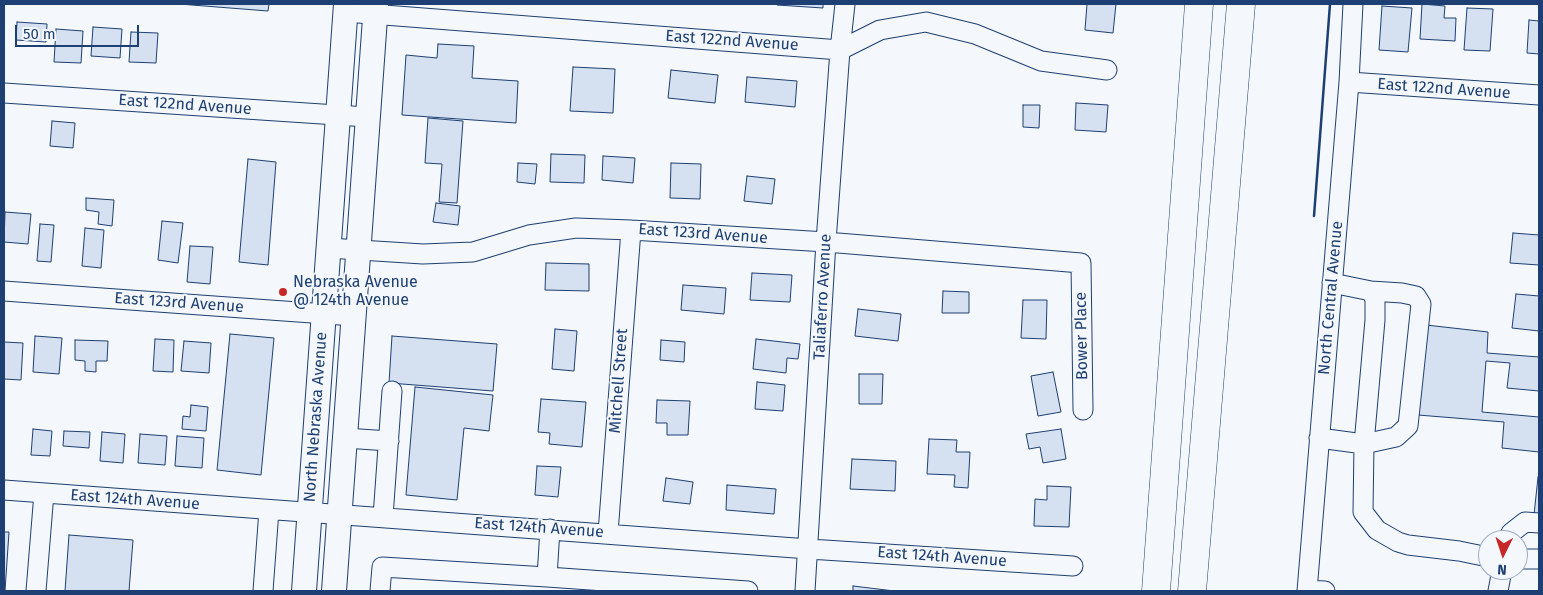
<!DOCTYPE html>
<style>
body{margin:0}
#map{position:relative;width:1543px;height:595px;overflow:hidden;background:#f4f7fb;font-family:"Fira Sans",sans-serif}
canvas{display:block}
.frame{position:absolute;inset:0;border:5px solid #1d3f73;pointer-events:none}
.north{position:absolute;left:1478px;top:530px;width:50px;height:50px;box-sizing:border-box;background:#f4f7fb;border:1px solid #9eadc5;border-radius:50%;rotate:184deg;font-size:14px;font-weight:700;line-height:20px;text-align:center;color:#1d3f73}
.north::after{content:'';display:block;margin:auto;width:18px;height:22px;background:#c62828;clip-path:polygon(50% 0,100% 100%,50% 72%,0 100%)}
.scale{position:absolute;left:15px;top:25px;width:124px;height:22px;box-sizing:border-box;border:2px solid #1d3f73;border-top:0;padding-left:6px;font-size:15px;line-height:18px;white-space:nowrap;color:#1d3f73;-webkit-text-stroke:4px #f4f7fb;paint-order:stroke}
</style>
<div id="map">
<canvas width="1543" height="595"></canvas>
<div class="frame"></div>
<div class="north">N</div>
<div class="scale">50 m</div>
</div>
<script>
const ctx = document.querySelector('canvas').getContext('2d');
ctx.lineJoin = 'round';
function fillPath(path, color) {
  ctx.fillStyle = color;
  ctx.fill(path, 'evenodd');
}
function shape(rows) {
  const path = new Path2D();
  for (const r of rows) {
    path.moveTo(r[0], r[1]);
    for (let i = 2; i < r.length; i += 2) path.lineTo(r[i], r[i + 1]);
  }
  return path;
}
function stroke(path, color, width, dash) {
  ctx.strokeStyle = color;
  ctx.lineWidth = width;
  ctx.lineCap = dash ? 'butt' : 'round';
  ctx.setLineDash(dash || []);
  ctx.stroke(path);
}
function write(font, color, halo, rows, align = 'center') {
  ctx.font = font + ' "Fira Sans",sans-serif';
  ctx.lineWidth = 4;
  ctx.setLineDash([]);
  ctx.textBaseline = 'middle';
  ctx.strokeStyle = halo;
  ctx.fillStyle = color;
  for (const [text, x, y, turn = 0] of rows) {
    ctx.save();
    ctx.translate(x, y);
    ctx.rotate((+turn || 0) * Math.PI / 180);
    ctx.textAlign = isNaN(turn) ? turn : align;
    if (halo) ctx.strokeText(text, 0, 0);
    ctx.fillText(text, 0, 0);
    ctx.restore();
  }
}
const building = shape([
 [179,4,269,4,268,11,179,4],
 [777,4,823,4,823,8,777,5,777,4],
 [1087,4,1116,4,1113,33,1085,30,1087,4],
 [1422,4,1445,6,1444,18,1456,18,1455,41,1420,39,1422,4],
 [1382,6,1412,8,1408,52,1379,50,1382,6],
 [1467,8,1493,9,1490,51,1464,50,1467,8],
 [1529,20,1539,21,1539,54,1527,53,1529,20],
 [17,22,47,24,46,42,16,40,17,22],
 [93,27,122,29,120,58,91,56,93,27],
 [56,29,83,31,81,63,54,62,56,29],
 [131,32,158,33,156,63,129,62,131,32],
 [438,44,474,46,472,78,518,81,516,123,402,115,406,55,437,58,438,44],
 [573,67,615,69,613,113,570,111,573,67],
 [671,70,718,75,715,103,668,98,671,70],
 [747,77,797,81,795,107,745,102,747,77],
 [1076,103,1108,105,1106,132,1075,130,1076,103],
 [1023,105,1040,105,1039,128,1023,127,1023,105],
 [428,118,463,121,457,203,439,202,442,164,425,163,428,118],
 [52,121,75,123,73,148,50,146,52,121],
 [551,154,585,155,584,183,550,182,551,154],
 [603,156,635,158,633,183,602,180,603,156],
 [248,159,276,162,268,265,239,262,248,159],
 [518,163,537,164,535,184,517,182,518,163],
 [671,163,701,164,700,199,670,198,671,163],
 [747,176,775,179,772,204,744,201,747,176],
 [86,198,114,200,112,226,98,224,99,212,86,210,86,198],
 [436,203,460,206,458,225,433,222,436,203],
 [5,212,31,214,28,244,4,242,5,212],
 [162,221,183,223,178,263,158,260,162,221],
 [40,224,54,225,51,262,37,261,40,224],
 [85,228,104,230,101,268,82,266,85,228],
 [1513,233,1539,235,1539,265,1510,263,1513,233],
 [190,246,213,247,210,284,187,282,190,246],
 [546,263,589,264,589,291,545,290,546,263],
 [752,273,792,275,790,302,750,300,752,273],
 [683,285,726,288,724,314,681,310,683,285],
 [943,291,969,292,969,313,942,313,943,291],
 [1516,294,1539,296,1539,331,1512,328,1516,294],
 [1023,300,1047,300,1046,339,1021,338,1023,300],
 [858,309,901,314,898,341,855,336,858,309],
 [1426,325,1488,332,1487,353,1539,357,1539,391,1507,388,1510,363,1486,361,1482,412,1539,417,1539,452,1502,448,1504,422,1418,415,1426,325],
 [555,329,577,331,574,371,552,369,555,329],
 [230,334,274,338,261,475,217,470,230,334],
 [35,336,62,338,59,374,33,372,35,336],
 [392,336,497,344,493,391,389,383,392,336],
 [155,339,174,340,173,372,153,371,155,339],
 [756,339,800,344,798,359,787,358,786,373,753,369,756,339],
 [75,340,108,341,107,361,96,361,96,372,85,371,85,361,75,360,75,340],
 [661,340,685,342,684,362,660,360,661,340],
 [184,341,211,343,209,373,181,371,184,341],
 [4,342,23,343,21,380,4,379,4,342],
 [1053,372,1061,412,1038,416,1031,376,1053,372],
 [859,374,883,374,882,404,859,404,859,374],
 [757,382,785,385,783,411,755,409,757,382],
 [415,387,493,395,489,431,464,428,457,500,406,495,415,387],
 [541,399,586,402,582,447,549,444,550,433,538,432,541,399],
 [657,400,690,401,688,435,667,435,667,423,656,423,657,400],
 [191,405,208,407,206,431,182,429,183,416,190,417,191,405],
 [33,429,52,431,50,456,31,455,33,429],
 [1061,429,1066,459,1043,463,1040,447,1029,449,1026,434,1061,429],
 [64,431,90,432,89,448,63,446,64,431],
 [102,432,125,434,123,463,100,461,102,432],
 [140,434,167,436,165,465,138,463,140,434],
 [177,436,204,438,202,468,175,466,177,436],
 [929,439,957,440,956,452,970,452,968,488,954,487,955,475,927,474,929,439],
 [852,459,896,461,895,491,850,489,852,459],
 [537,466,561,467,558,497,535,495,537,466],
 [1538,477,1539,477,1539,516,1534,515,1538,477],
 [666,478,693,482,690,504,663,501,666,478],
 [727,485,776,489,774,514,726,510,727,485],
 [1047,486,1071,487,1069,527,1034,526,1035,499,1047,500,1047,486],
 [4,532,9,532,5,591,4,591,4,532],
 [69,535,133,540,129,591,65,591,69,535],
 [853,586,894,591,853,591,853,586]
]);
const minor = shape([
 [345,12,840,50,880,30,926,22,975,34,1041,61,1107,70],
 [1349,82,1539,95],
 [4,93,367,117],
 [328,248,423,254,473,252,529,235,576,228,631,230,826,242,1081,263,1083,410],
 [1332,283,1371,291,1375,299,1375,320,1364,444,1396,437,1408,426,1421,304,1416,296,1402,293,1371,291],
 [4,291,354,316],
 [345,438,389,441],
 [1319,438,1364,444,1363,512,1377,530,1398,542,1408,545,1459,551,1488,557],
 [4,490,809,549,1073,566],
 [383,517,392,391],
 [608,533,631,230],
 [1509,540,1511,533,1525,522,1539,523],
 [1518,559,1539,559],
 [547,577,748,591],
 [1307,590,1325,591],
 [36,591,44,493],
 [263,591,269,510],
 [380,591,382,567,547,577,550,529],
 [805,591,826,242,840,50,845,4],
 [1307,591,1349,82,1353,4],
 [1498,591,1502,570]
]);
const major = shape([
 [304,591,346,4],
 [334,591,376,4]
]);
const highway = shape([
 [1156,591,1199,4],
 [1192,591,1241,4]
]);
const wall = shape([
 [1314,216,1330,4]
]);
const markers = [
 [283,292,5,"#c62828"]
];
const streetNames = [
 ["East 122nd Avenue",732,41,4],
 ["East 122nd Avenue",1444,89,4],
 ["East 122nd Avenue",185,105,4],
 ["East 123rd Avenue",703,234,4],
 ["Taliaferro Avenue",823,297,-87],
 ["North Central Avenue",1331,298,-85],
 ["East 123rd Avenue",179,303,4],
 ["Bower Place",1082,336,-91],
 ["Mitchell Street",619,381,-86],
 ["North Nebraska Avenue",316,417,-86],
 ["East 124th Avenue",135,500,4],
 ["East 124th Avenue",539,528,4],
 ["East 124th Avenue",942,557,4]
];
const poiNames = [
 ["Nebraska Avenue",293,283],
 ["@ 124th Avenue",293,301]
];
fillPath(building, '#d5e0f0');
stroke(building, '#1d3f73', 1);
stroke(minor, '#1d3f73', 21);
stroke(major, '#1d3f73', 26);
stroke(highway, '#1d3f73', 29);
stroke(minor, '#f4f7fb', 19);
stroke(major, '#f4f7fb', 24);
stroke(highway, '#f4f7fb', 28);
stroke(wall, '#1d3f73', 2.5);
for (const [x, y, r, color] of markers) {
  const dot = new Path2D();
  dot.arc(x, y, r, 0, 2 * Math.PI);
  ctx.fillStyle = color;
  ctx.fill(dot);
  stroke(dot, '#f4f7fb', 2);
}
write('16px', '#1d3f73', '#f4f7fb', streetNames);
write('16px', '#1d3f73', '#f4f7fb', poiNames, 'left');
</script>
